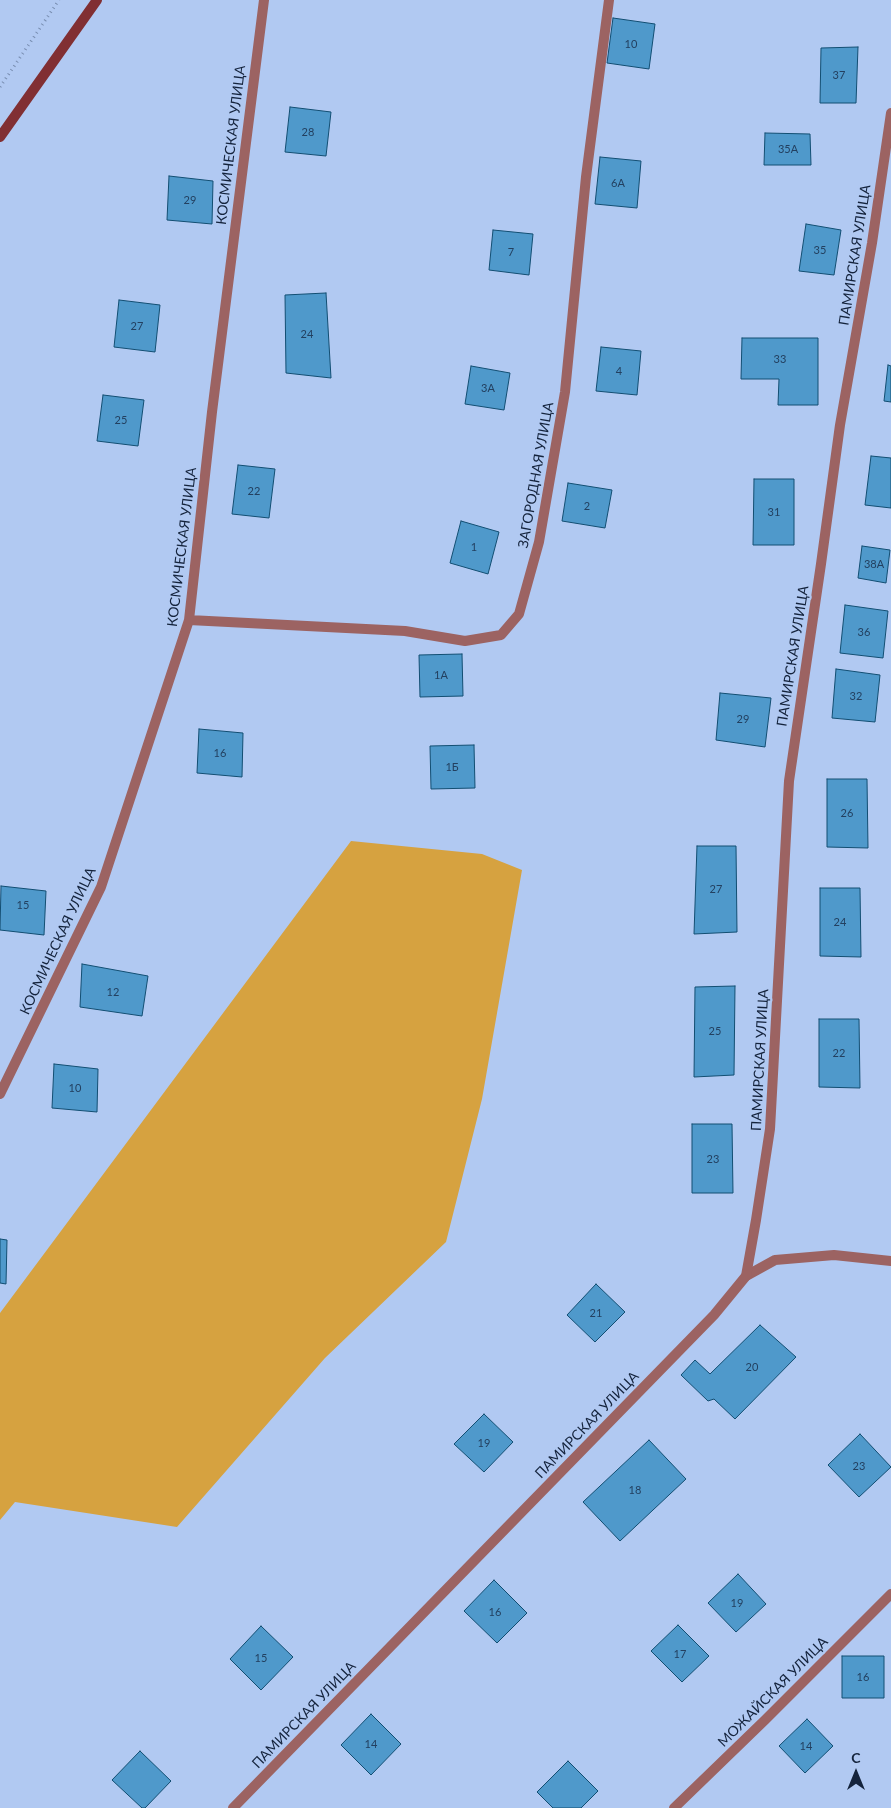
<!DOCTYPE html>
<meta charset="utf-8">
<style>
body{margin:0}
#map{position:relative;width:891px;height:1808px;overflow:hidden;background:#b1c9f2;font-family:Lato,sans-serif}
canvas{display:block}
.north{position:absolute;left:831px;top:1748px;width:50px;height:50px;-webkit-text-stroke:4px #b1c9f2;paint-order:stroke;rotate:0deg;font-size:14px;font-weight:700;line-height:20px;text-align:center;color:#14233c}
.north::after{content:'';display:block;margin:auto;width:18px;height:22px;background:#14233c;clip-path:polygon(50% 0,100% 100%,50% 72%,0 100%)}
</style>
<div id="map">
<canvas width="891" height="1808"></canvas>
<div class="north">С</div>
</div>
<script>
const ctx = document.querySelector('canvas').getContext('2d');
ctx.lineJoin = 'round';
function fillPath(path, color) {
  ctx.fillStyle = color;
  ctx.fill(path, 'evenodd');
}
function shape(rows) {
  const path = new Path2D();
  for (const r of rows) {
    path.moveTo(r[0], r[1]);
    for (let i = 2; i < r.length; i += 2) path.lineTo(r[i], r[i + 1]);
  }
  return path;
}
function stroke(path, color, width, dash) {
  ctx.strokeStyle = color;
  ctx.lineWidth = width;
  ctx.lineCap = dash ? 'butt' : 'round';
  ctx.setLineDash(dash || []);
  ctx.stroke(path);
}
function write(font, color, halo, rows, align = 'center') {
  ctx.font = font + ' Lato,sans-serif';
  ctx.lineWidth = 4.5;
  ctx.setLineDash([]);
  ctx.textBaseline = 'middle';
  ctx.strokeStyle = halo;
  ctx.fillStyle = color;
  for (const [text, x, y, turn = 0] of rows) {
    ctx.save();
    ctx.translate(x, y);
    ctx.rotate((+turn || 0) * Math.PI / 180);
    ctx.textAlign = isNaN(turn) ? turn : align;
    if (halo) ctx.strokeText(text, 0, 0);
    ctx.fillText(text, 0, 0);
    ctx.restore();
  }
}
const green = shape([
 [351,841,482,854,522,870,482,1099,446,1242,325,1358,177,1527,15,1502,0,1520,0,1313]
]);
const building = shape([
 [613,18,655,24,649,69,607,63,613,18],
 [858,47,856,103,820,103,821,48,858,47],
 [290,107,331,112,326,156,285,152,290,107],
 [765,133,810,134,811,165,764,165,765,133],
 [600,157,641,161,637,208,595,204,600,157],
 [169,176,213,181,212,224,167,220,169,176],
 [806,224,841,230,834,275,799,271,806,224],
 [493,230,533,234,529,275,489,270,493,230],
 [326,293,331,378,286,373,285,295,326,293],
 [119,300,160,305,155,352,114,347,119,300],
 [742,338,818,338,818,405,778,405,779,379,741,379,742,338],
 [601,347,641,351,637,395,596,391,601,347],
 [888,365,891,366,891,402,884,401,888,365],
 [471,366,510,373,504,410,465,404,471,366],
 [103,395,144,400,138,446,97,441,103,395],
 [871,456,891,458,891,508,865,505,871,456],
 [238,465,275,469,269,518,232,514,238,465],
 [754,479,794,479,794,545,753,545,754,479],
 [568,483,612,490,605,528,562,521,568,483],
 [461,521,499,532,488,574,450,563,461,521],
 [862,546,890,550,886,583,858,578,862,546],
 [845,605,888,611,883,658,840,653,845,605],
 [462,654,463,696,420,697,419,655,462,654],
 [836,669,880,675,875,722,832,718,836,669],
 [720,693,771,698,765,747,716,740,720,693],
 [199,729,243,733,242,777,197,773,199,729],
 [474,745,475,788,431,789,430,746,474,745],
 [827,779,867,779,868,848,827,847,827,779],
 [697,846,736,846,737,932,694,934,697,846],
 [1,886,46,891,44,935,0,930,1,886],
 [820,888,860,888,861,957,820,956,820,888],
 [82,964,148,976,142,1016,80,1007,82,964],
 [735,986,734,1075,694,1077,695,987,735,986],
 [819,1019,859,1019,860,1088,819,1087,819,1019],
 [54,1064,98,1069,97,1112,52,1108,54,1064],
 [692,1124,732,1124,733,1193,692,1193,692,1124],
 [0,1239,7,1240,6,1284,0,1283,0,1239],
 [596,1284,625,1312,595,1342,567,1315,596,1284],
 [760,1325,796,1357,735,1419,714,1399,708,1401,681,1375,695,1360,710,1374,760,1325],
 [484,1414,513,1442,484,1472,454,1444,484,1414],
 [860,1434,891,1467,859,1497,828,1465,860,1434],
 [649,1440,686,1479,620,1541,583,1502,649,1440],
 [738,1574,766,1604,736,1632,708,1603,738,1574],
 [494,1580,527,1613,497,1643,464,1611,494,1580],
 [678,1625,709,1656,682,1682,651,1651,678,1625],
 [261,1626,293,1657,261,1690,230,1659,261,1626],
 [842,1656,884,1656,884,1698,842,1698,842,1656],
 [371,1714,401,1744,371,1775,341,1745,371,1714],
 [807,1719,833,1746,805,1773,779,1746,807,1719],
 [140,1751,171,1781,145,1808,142,1808,112,1780,140,1751],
 [568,1761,598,1791,581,1808,553,1808,537,1792,568,1761]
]);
const path = shape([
 [0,87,59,0]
]);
const lane = shape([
 [746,1276,775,1260,834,1255,891,1261]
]);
const street = shape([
 [189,620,405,631,465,641,501,635,519,614,539,542,565,392,586,177,609,0],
 [0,1094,101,887,189,620,212,412,264,0],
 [233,1808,714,1315,746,1276,756,1220,770,1129,789,781,821,564,840,425,872,243,891,113],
 [674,1808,765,1720,891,1594]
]);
const secondary = shape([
 [0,137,97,0]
]);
const numberNames = [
 ["10",631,44],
 ["37",839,75],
 ["28",308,132],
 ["35А",788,149],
 ["6А",618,183],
 ["29",190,200],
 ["35",820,250],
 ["7",511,252],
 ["27",137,326],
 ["24",307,334],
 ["33",780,359],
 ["4",619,371],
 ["3А",488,388],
 ["25",121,420],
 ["22",254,491],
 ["2",587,506],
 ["31",774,512],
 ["1",474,547],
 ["38А",874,564],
 ["36",864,632],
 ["1А",441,675],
 ["32",856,696],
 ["29",743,719],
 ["16",220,753],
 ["1Б",452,767],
 ["26",847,813],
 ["27",716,889],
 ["15",23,905],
 ["24",840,922],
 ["12",113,992],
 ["25",715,1031],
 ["22",839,1053],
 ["10",75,1088],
 ["23",713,1159],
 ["21",596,1313],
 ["20",752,1367],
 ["19",484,1443],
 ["23",859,1466],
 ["18",635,1490],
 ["19",737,1603],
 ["16",495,1612],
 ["17",680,1654],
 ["15",261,1658],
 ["16",863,1677],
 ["14",371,1744],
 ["14",806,1746]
];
const streetNames = [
 ["КОСМИЧЕСКАЯ УЛИЦА",231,145,-83],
 ["ПАМИРСКАЯ УЛИЦА",855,255,-81],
 ["ЗАГОРОДНАЯ УЛИЦА",536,475,-80],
 ["КОСМИЧЕСКАЯ УЛИЦА",182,547,-83],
 ["ПАМИРСКАЯ УЛИЦА",793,656,-81],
 ["КОСМИЧЕСКАЯ УЛИЦА",58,941,-65],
 ["ПАМИРСКАЯ УЛИЦА",760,1060,-87],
 ["ПАМИРСКАЯ УЛИЦА",587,1425,-46],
 ["МОЖАЙСКАЯ УЛИЦА",773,1692,-45],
 ["ПАМИРСКАЯ УЛИЦА",304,1715,-46]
];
fillPath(green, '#d6a240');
fillPath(building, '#4f99cb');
stroke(building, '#124e72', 1);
stroke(path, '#788db0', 3, [1, 4]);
stroke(lane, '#9c6362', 10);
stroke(street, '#9c6362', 10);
stroke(secondary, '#812f33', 10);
write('11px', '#234060', null, numberNames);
write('14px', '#14233c', '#b1c9f2', streetNames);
</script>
